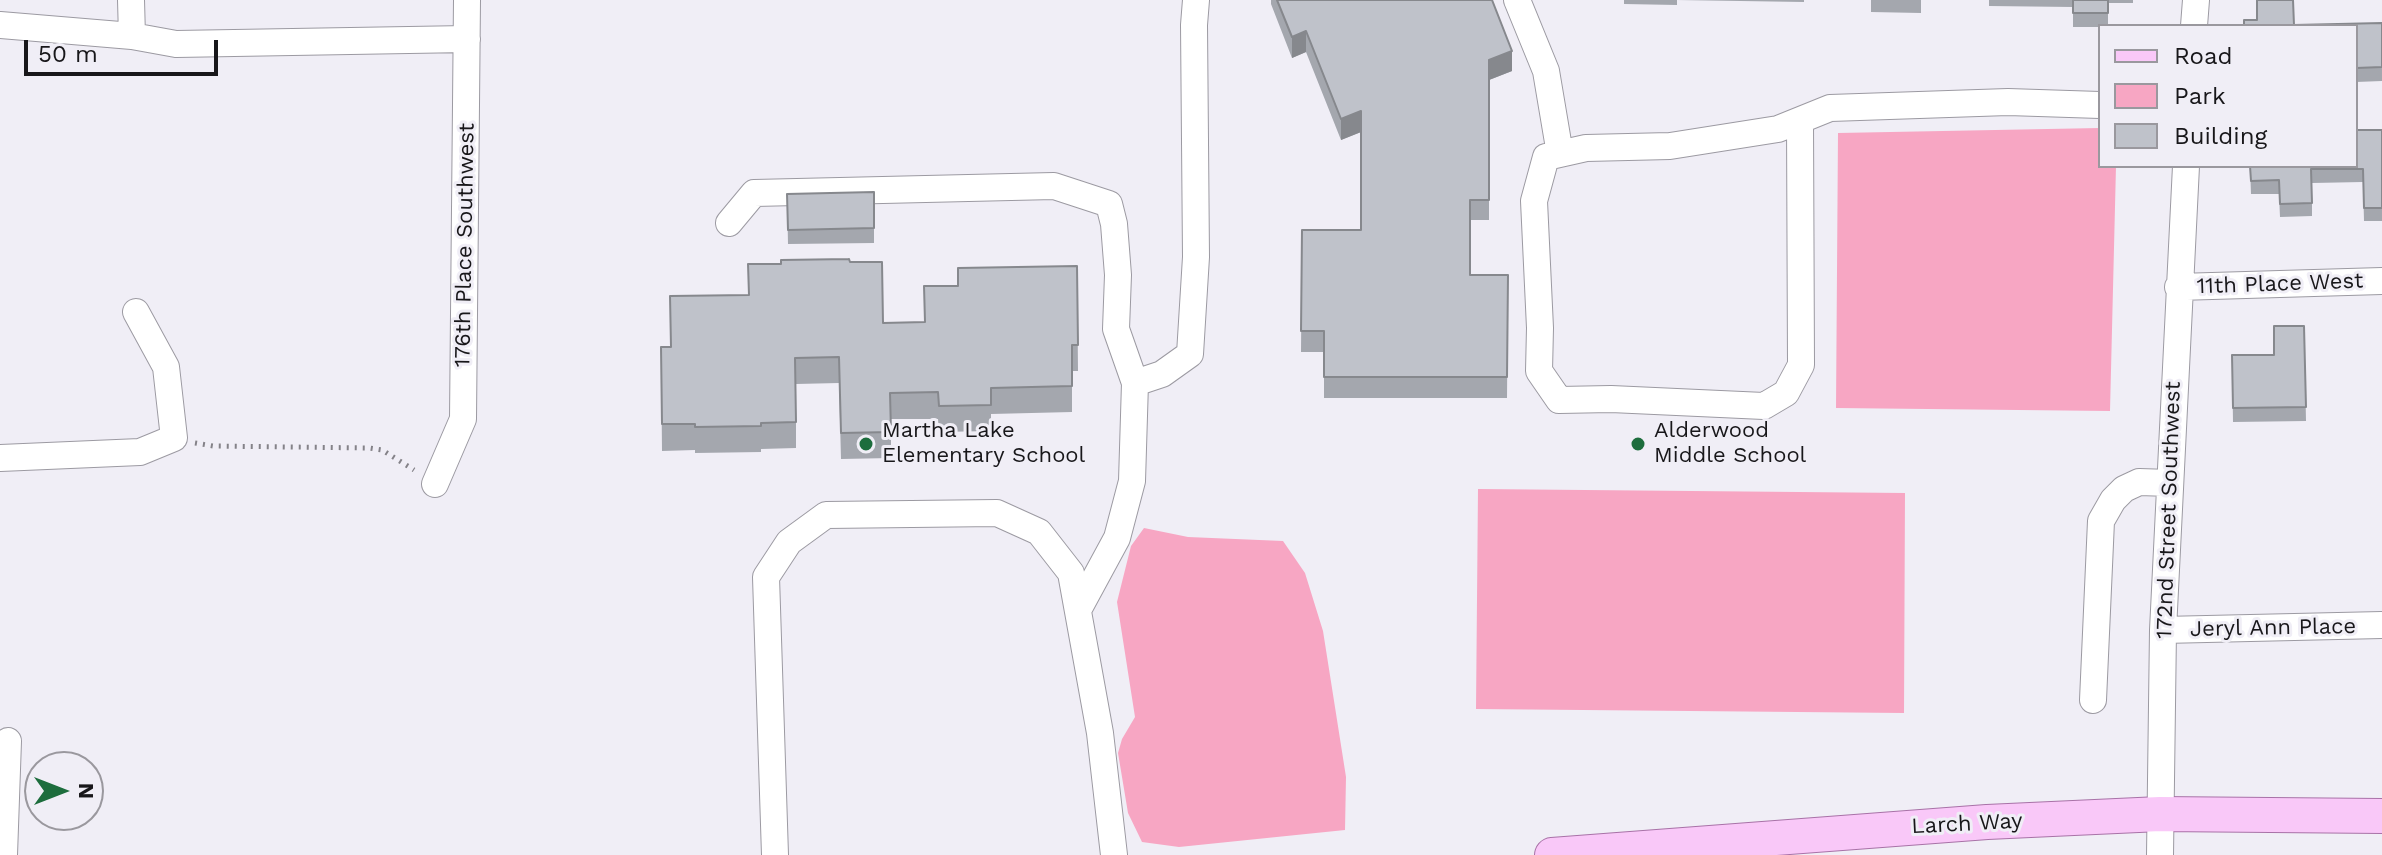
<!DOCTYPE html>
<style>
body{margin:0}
#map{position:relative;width:2382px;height:855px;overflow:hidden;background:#f0eef6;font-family:"Work Sans",sans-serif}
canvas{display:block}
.legend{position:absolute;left:2098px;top:24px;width:260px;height:144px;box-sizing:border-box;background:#f0eef6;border:2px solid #9a989e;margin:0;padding:10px 14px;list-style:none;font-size:24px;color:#18171a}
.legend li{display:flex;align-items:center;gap:16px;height:40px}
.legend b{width:40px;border:2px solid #9a989e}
.north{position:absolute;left:24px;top:751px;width:80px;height:80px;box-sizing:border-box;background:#f0eef6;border:2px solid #9a989e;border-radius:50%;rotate:90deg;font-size:22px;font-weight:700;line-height:32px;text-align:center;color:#18171a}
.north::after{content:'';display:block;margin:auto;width:28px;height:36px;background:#1d6d3d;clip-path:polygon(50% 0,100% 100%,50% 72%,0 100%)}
.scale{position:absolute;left:24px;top:40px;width:194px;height:36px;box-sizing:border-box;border:4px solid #18171a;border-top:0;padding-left:10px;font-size:24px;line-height:28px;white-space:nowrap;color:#18171a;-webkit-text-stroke:6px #f0eef6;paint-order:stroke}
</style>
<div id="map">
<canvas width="2382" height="855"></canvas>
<ul class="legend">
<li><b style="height:10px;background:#f9c8f8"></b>Road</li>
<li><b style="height:22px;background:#f7a6c3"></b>Park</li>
<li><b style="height:22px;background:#bfc2ca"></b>Building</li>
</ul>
<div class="north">N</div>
<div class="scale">50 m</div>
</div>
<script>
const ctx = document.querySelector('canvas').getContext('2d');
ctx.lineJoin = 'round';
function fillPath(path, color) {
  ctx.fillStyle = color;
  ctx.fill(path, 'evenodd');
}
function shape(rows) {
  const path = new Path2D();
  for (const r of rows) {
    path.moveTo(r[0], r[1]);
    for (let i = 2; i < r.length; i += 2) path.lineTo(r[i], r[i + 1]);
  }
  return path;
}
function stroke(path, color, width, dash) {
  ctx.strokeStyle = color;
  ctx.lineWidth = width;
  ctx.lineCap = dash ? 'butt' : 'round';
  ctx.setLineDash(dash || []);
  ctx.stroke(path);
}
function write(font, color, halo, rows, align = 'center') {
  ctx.font = font + ' "Work Sans",sans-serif';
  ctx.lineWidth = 6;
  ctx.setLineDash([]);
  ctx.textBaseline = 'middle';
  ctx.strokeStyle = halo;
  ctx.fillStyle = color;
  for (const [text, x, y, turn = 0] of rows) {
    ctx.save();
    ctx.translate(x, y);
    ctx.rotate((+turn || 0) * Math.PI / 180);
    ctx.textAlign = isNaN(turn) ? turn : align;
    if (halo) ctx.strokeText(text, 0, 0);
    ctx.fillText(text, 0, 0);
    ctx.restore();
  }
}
const green = shape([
 [2100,128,2100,166,2116,166,2110,411,1836,408,1838,133],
 [1478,489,1905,493,1904,713,1476,709],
 [1144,528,1188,537,1283,541,1305,573,1323,631,1346,777,1345,830,1179,847,1142,842,1128,813,1118,753,1122,739,1135,717,1117,602,1131,546]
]);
const path = shape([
 [195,443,213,446,369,448,382,450,414,470]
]);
const minor = shape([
 [131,0,132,36],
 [1517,0,1546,71,1560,154],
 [0,25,132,36,176,44,467,39],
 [2194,26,2196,0],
 [1800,122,1801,365,1786,393,1764,406,1611,399,1559,400,1539,371,1540,328,1534,201,1546,157,1586,148,1670,146,1778,129,1830,108,2008,102,2100,105],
 [729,223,754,193,1054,186,1109,204,1114,224,1118,275,1116,329,1135,383],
 [2178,287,2382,281],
 [0,458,140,452,174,438,166,367,136,312],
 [435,484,463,419,467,0],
 [1078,610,1117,538,1132,481,1135,383,1162,374,1190,354,1196,257,1194,25,1196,0],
 [2163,630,2382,625],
 [2093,700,2101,521,2113,500,2124,489,2139,482,2170,483],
 [4,855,8,741],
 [775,855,766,577,789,542,826,515,997,513,1039,532,1071,573,1100,733,1114,855],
 [2160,855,2163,630,2186,166]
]);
const major = shape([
 [1552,855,1987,822,2160,814,2382,816]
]);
const wall = shape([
 [1271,0,1492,0,1512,71,1489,80,1489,220,1470,220,1470,275,1508,275,1507,398,1324,398,1324,352,1301,352,1302,230,1361,230,1361,132,1341,140,1306,52,1292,58,1271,4],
 [1624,0,1804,0,1804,2,1677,0,1677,5,1624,4],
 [1871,0,1921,0,1921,13,1871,12],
 [1989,0,2133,0,2133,3,2108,3,2108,26,2100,26,2100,27,2073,27,2073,7,1989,6],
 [2382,23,2382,81,2356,82,2356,26,2294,25],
 [2382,130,2382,221,2364,221,2363,182,2312,183,2312,216,2280,217,2279,194,2251,194,2250,166],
 [874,192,874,243,788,244,787,194],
 [850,262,883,323,924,322,958,286,1077,266,1078,371,1072,371,1072,412,991,414,991,431,939,432,938,419,891,419,891,458,841,459,839,383,796,384,796,448,761,449,761,452,695,453,695,450,662,451,661,347,670,347],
 [2304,326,2306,421,2233,422,2232,355,2274,355]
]);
const shadedWall = shape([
 [1306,31,1306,52,1292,58,1292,37],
 [1512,51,1512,71,1489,80,1489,220,1489,60],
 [1361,111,1361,132,1341,140,1341,119]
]);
const building = shape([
 [1277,0,1492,0,1512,51,1489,60,1489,200,1470,200,1470,275,1508,275,1507,377,1324,377,1324,331,1301,331,1302,230,1361,230,1361,111,1341,119,1306,31,1292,37,1277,0],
 [2073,0,2108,0,2108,13,2073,13,2073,0],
 [2257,0,2293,0,2294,25,2382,23,2382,67,2356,68,2356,26,2244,26,2244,20,2257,20,2257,0],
 [2356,130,2382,130,2382,208,2364,208,2363,169,2311,169,2312,203,2280,204,2279,180,2251,181,2250,166,2356,166,2356,130],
 [874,192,874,228,788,230,787,194,874,192],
 [849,259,850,262,882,262,883,323,925,322,924,286,958,286,958,268,1077,266,1078,345,1072,345,1072,386,991,388,991,405,939,406,938,392,890,393,891,432,841,433,839,357,795,358,796,422,761,423,761,426,695,427,695,424,662,424,661,347,671,347,670,296,749,295,748,264,781,264,781,260,849,259],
 [2274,326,2304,326,2306,407,2233,408,2232,355,2274,355,2274,326]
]);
const markers = [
 [866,444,8,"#1d6d3d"],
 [1638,444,8,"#1d6d3d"]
];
const streetNames = [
 ["176th Place Southwest",465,245,-89],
 ["11th Place West",2280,284,-2],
 ["172nd Street Southwest",2169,510,-88],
 ["Jeryl Ann Place",2273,628,-1],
 ["Larch Way",1967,824,-3]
];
const poiNames = [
 ["Martha Lake",882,431],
 ["Elementary School",882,456],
 ["Alderwood",1654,431],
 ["Middle School",1654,456]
];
fillPath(green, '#f7a6c3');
stroke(minor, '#9c9aa2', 28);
stroke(major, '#a872a7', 36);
stroke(path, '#848288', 5, [2, 6]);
stroke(minor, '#fff', 26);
stroke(major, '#f9c8f8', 34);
fillPath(wall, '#a4a7ae');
fillPath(shadedWall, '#86888d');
fillPath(building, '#bfc2ca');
stroke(building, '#86888d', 2);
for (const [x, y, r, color] of markers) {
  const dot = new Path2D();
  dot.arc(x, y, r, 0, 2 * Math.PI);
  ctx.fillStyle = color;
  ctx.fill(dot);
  stroke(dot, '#f0eef6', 3);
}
write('22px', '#18171a', '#f0eef6', streetNames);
write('22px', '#18171a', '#f0eef6', poiNames, 'left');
</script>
